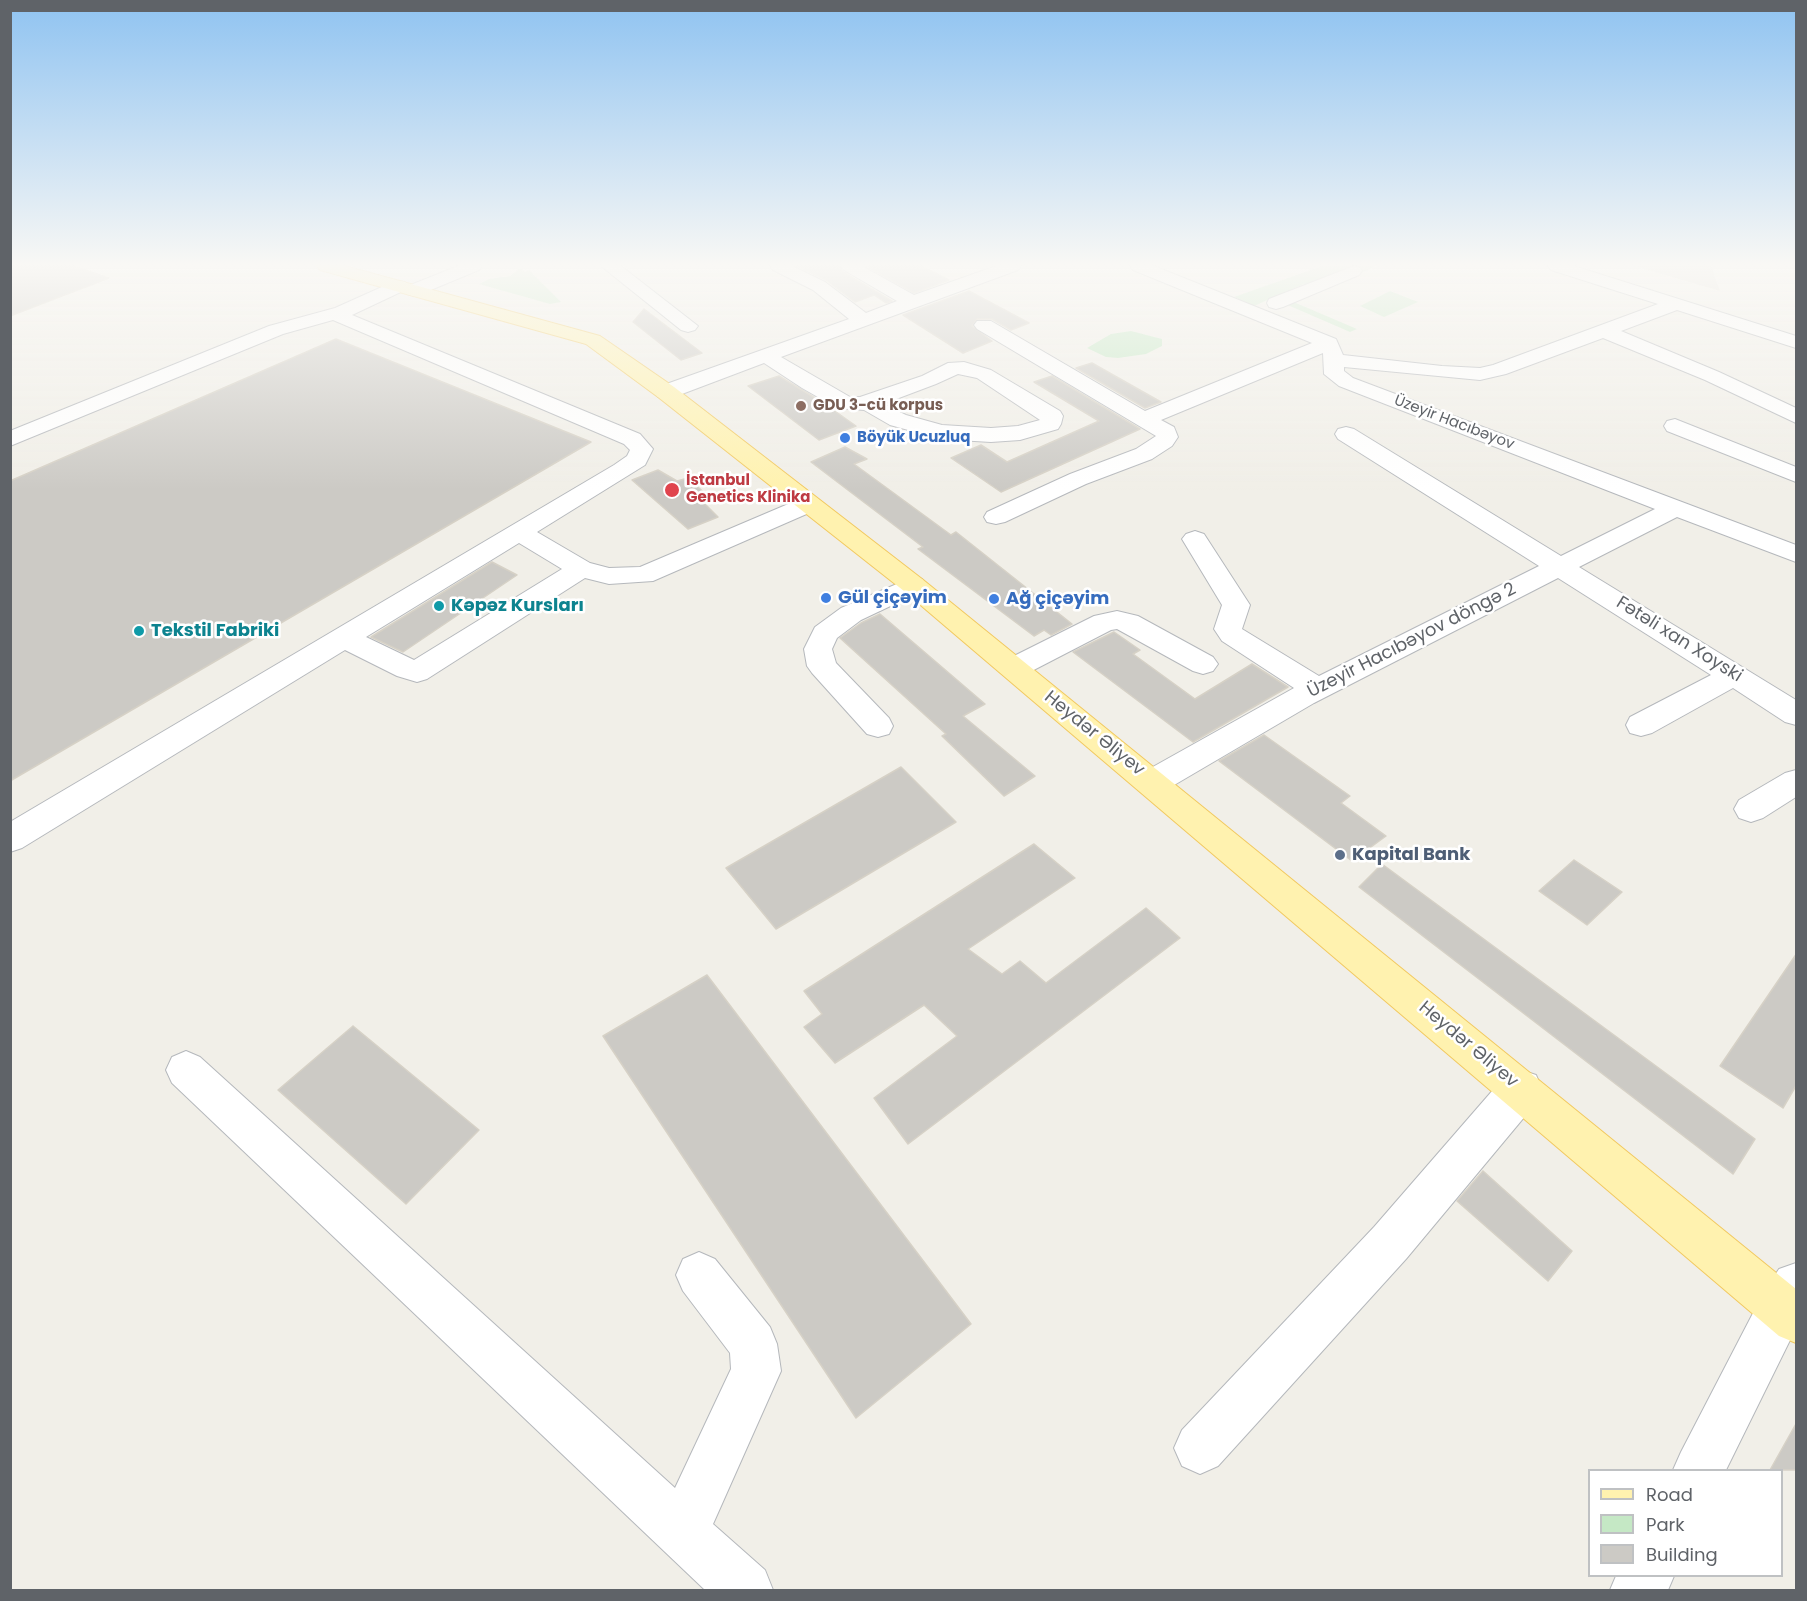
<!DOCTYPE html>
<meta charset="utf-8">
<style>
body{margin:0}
#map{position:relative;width:1807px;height:1601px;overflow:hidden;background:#f1efe8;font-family:Poppins,sans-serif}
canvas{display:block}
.frame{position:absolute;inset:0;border:12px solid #5f6368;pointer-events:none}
.legend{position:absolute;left:1588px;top:1469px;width:195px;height:108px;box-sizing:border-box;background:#fff;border:2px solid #bfc1c3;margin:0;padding:8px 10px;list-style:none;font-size:18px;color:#5f6368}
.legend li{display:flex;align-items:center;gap:12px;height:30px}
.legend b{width:30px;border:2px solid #bfc1c3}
</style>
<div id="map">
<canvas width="1807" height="1601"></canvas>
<div class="frame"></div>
<ul class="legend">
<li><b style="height:8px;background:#fff2af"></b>Road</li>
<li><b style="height:16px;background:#c5e8c5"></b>Park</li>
<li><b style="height:16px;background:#cccac5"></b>Building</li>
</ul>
</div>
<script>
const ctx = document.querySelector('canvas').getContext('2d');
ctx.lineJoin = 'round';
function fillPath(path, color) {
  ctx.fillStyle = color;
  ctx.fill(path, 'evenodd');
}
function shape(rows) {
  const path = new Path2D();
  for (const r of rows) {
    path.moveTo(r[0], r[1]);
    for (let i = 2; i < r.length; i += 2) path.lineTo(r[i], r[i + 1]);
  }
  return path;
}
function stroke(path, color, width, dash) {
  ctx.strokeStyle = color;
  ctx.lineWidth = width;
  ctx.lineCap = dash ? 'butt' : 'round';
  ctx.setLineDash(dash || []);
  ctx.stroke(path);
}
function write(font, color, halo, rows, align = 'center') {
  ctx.font = font + ' Poppins,sans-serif';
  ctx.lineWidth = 5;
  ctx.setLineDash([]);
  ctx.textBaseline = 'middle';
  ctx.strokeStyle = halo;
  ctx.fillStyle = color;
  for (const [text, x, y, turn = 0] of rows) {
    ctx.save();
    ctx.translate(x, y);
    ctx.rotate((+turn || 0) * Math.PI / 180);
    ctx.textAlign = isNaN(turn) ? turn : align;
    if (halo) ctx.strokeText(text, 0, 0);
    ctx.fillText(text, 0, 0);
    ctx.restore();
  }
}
const education = shape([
 [1636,266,1711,266,1720,291,1641,268]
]);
const green = shape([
 [1322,266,1376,266,1320,292,1304,284,1254,306,1234,297],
 [520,268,525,272,529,270,561,302,550,304,479,284,489,279,510,276],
 [1390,291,1418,302,1384,317,1360,306],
 [1289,300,1357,329,1350,332,1283,303],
 [1131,331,1162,339,1162,346,1146,354,1118,358,1106,357,1087,348,1111,334]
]);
const building = shape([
 [10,266,73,266,109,278,10,316,10,266],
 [797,266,839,266,843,272,892,301,886,303,874,295,855,302,826,280,797,266],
 [866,266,921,266,949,280,914,293,866,266],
 [969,291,1029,323,1011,330,992,319,977,319,972,326,992,341,963,353,903,315,969,291],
 [644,309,702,353,681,360,633,322,644,309],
 [336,339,591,442,10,781,10,481,336,339],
 [1092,363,1161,402,1145,408,1076,368,1092,363],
 [779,376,825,404,856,426,819,440,748,386,779,376],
 [1052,376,1140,429,1001,492,951,458,981,445,1007,462,1099,421,1034,382,1052,376],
 [845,447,867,459,854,464,951,535,956,532,1072,624,1051,635,1044,630,1034,636,918,549,923,547,811,462,845,447],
 [658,470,677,481,688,478,711,499,703,502,718,517,688,529,632,480,658,470],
 [492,562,517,575,403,652,371,637,492,562],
 [880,614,985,704,963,716,1035,776,1004,796,942,736,946,734,840,638,861,623,880,614],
 [1114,632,1140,650,1133,654,1195,699,1252,664,1288,687,1193,742,1073,652,1114,632],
 [1264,735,1350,796,1341,803,1386,836,1352,861,1219,761,1264,735],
 [901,767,956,822,776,929,726,868,901,767],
 [1034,844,1075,878,968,949,1002,974,1020,961,1046,983,1146,908,1180,938,908,1144,874,1098,957,1036,924,1005,835,1063,804,1027,822,1014,804,991,1034,844],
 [1574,860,1622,892,1587,925,1539,891,1574,860],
 [1382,864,1755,1139,1733,1174,1359,887,1382,864],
 [1797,953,1797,1084,1783,1108,1720,1066,1797,953],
 [707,975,971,1324,856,1418,603,1036,707,975],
 [353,1026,479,1130,406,1204,278,1090,353,1026],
 [1483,1171,1572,1251,1548,1281,1457,1201,1483,1171],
 [1797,1422,1797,1470,1770,1470,1797,1422]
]);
const minor = shape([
 [458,266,482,266,479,270,421,294,414,296,407,294,405,290,352,315,640,434,653,449,645,465,537,532,590,563,609,568,640,567,800,499,809,497,818,499,821,504,818,509,653,581,609,584,585,578,427,679,417,682,397,676,345,650,22,848,10,852,10,822,614,465,627,456,630,450,624,444,333,320,283,334,10,446,10,431,269,326,335,308,393,282,399,281,405,282,408,286,458,266],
 [519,543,562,569,414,660,366,637,519,543],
 [601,266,621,266,698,326,695,330,688,332,681,330,601,266],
 [770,266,792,266,825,282,866,313,897,301,844,270,841,266,862,266,914,295,996,266,1021,266,1018,270,781,357,850,397,860,397,922,376,948,363,964,362,991,370,1060,411,1063,416,1061,424,1058,429,1020,440,991,442,941,439,890,425,864,410,837,408,802,388,764,363,674,397,666,398,658,397,655,392,658,387,849,319,813,290,773,270,770,266],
 [958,374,977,378,1040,420,1018,426,991,428,942,425,906,415,883,404,936,384,958,374],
 [1130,266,1154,266,1336,339,1343,355,1442,366,1480,368,1493,365,1658,304,1551,270,1548,266,1574,266,1796,336,1796,348,1677,310,1621,331,1719,372,1796,408,1796,423,1705,380,1603,338,1506,374,1480,380,1344,367,1344,371,1353,378,1796,545,1796,562,1677,517,1579,567,1796,700,1796,725,1785,722,1733,688,1652,733,1641,736,1630,733,1626,725,1630,717,1711,675,1558,578,1314,703,1164,791,1153,794,1142,791,1137,782,1142,773,1294,688,1222,641,1214,629,1222,605,1182,539,1186,534,1195,531,1204,534,1250,605,1242,629,1319,676,1539,566,1338,439,1335,434,1338,429,1346,427,1354,429,1561,556,1655,509,1339,386,1324,374,1323,353,1161,420,1174,427,1178,437,1172,446,1152,459,1086,484,1005,522,996,524,987,522,984,517,987,512,1070,474,1136,449,1156,436,977,329,974,325,977,321,991,321,1145,411,1312,343,1133,270,1130,266],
 [1354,266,1359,267,1362,271,1359,275,1283,307,1276,309,1269,307,1267,303,1269,299,1354,266],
 [1675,419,1796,467,1796,482,1667,431,1664,426,1667,421,1675,419],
 [913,577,922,579,926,585,922,591,861,620,837,638,832,649,836,663,889,718,893,726,889,734,878,737,867,734,812,673,807,666,804,649,815,627,841,608,913,577],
 [1117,611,1138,616,1213,657,1218,664,1213,671,1203,674,1193,671,1117,629,1111,630,1024,675,1014,678,1004,675,999,668,1004,661,1094,616,1117,611],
 [1796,770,1796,797,1763,818,1751,822,1739,818,1734,809,1739,800,1785,773,1796,770],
 [186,1051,200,1057,675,1488,731,1369,730,1353,683,1291,676,1275,683,1259,699,1252,715,1259,770,1327,777,1344,781,1371,713,1524,765,1570,773,1590,705,1590,172,1083,166,1070,172,1057,186,1051],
 [1521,1070,1536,1075,1542,1089,1536,1103,1406,1259,1218,1466,1200,1474,1182,1466,1174,1448,1182,1430,1374,1227,1506,1075,1521,1070],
 [1796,1263,1796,1328,1726,1470,1673,1470,1681,1452,1765,1290,1779,1269,1796,1263],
 [1616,1576,1674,1576,1668,1590,1610,1590,1616,1576]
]);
const major = shape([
 [317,266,345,266,600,336,674,387,922,579,1796,1289,1796,1343,1779,1336,904,591,658,397,586,344,320,270,317,266]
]);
const markers = [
 [801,406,6,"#8d6e63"],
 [845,438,6,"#3f7fe0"],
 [672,490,8,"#e0444e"],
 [826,598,6,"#3f7fe0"],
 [994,599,6,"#3f7fe0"],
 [439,606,6,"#0f9aa8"],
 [139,631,6,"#0f9aa8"],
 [1340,855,6,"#5c6f8a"]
];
const farEducationnames = [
 ["GDU 3-cü korpus",813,406]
];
const farStreetnames = [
 ["Üzeyir Hacıbəyov",1454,423,21]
];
const farShopnames = [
 ["Böyük Ucuzluq",857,438]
];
const farHealthnames = [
 ["İstanbul",686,481],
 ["Genetics Klinika",686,498]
];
const shopNames = [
 ["Gül çiçəyim",838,598],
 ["Ağ çiçəyim",1006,599]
];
const cultureNames = [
 ["Kəpəz Kursları",451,606],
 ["Tekstil Fabriki",151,631]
];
const streetNames = [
 ["Fətəli xan Xoyski",1679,640,32],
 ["Üzeyir Hacıbəyov döngə 2",1412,641,-27],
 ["Heydər Əliyev",1094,734,39],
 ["Heydər Əliyev",1468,1045,40]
];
const serviceNames = [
 ["Kapital Bank",1352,855]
];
fillPath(education, '#e1ded6');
fillPath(green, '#c5e8c5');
fillPath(building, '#cccac5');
stroke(building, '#d6d1c6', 1.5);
stroke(minor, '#b5b8bc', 2);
stroke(major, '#f2c960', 2);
fillPath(minor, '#fff');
fillPath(major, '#fff2af');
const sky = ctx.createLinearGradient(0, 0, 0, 490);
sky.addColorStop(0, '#8fc3f1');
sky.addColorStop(0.54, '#f9f8f5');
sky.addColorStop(1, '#f9f8f500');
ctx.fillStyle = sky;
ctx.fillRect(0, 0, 1807, 490);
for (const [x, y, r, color] of markers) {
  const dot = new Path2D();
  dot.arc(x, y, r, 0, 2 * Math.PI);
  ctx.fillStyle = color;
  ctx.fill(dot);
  stroke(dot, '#fff', 2);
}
write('bold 15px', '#785e54', '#fff', farEducationnames, 'left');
write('15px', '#5f6368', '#fff', farStreetnames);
write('bold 15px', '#366cbe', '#fff', farShopnames, 'left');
write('bold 15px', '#be3a42', '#fff', farHealthnames, 'left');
write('bold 18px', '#366cbe', '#fff', shopNames, 'left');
write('bold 18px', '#0d838f', '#fff', cultureNames, 'left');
write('18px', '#5f6368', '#fff', streetNames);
write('bold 18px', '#4e5e75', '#fff', serviceNames, 'left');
</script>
